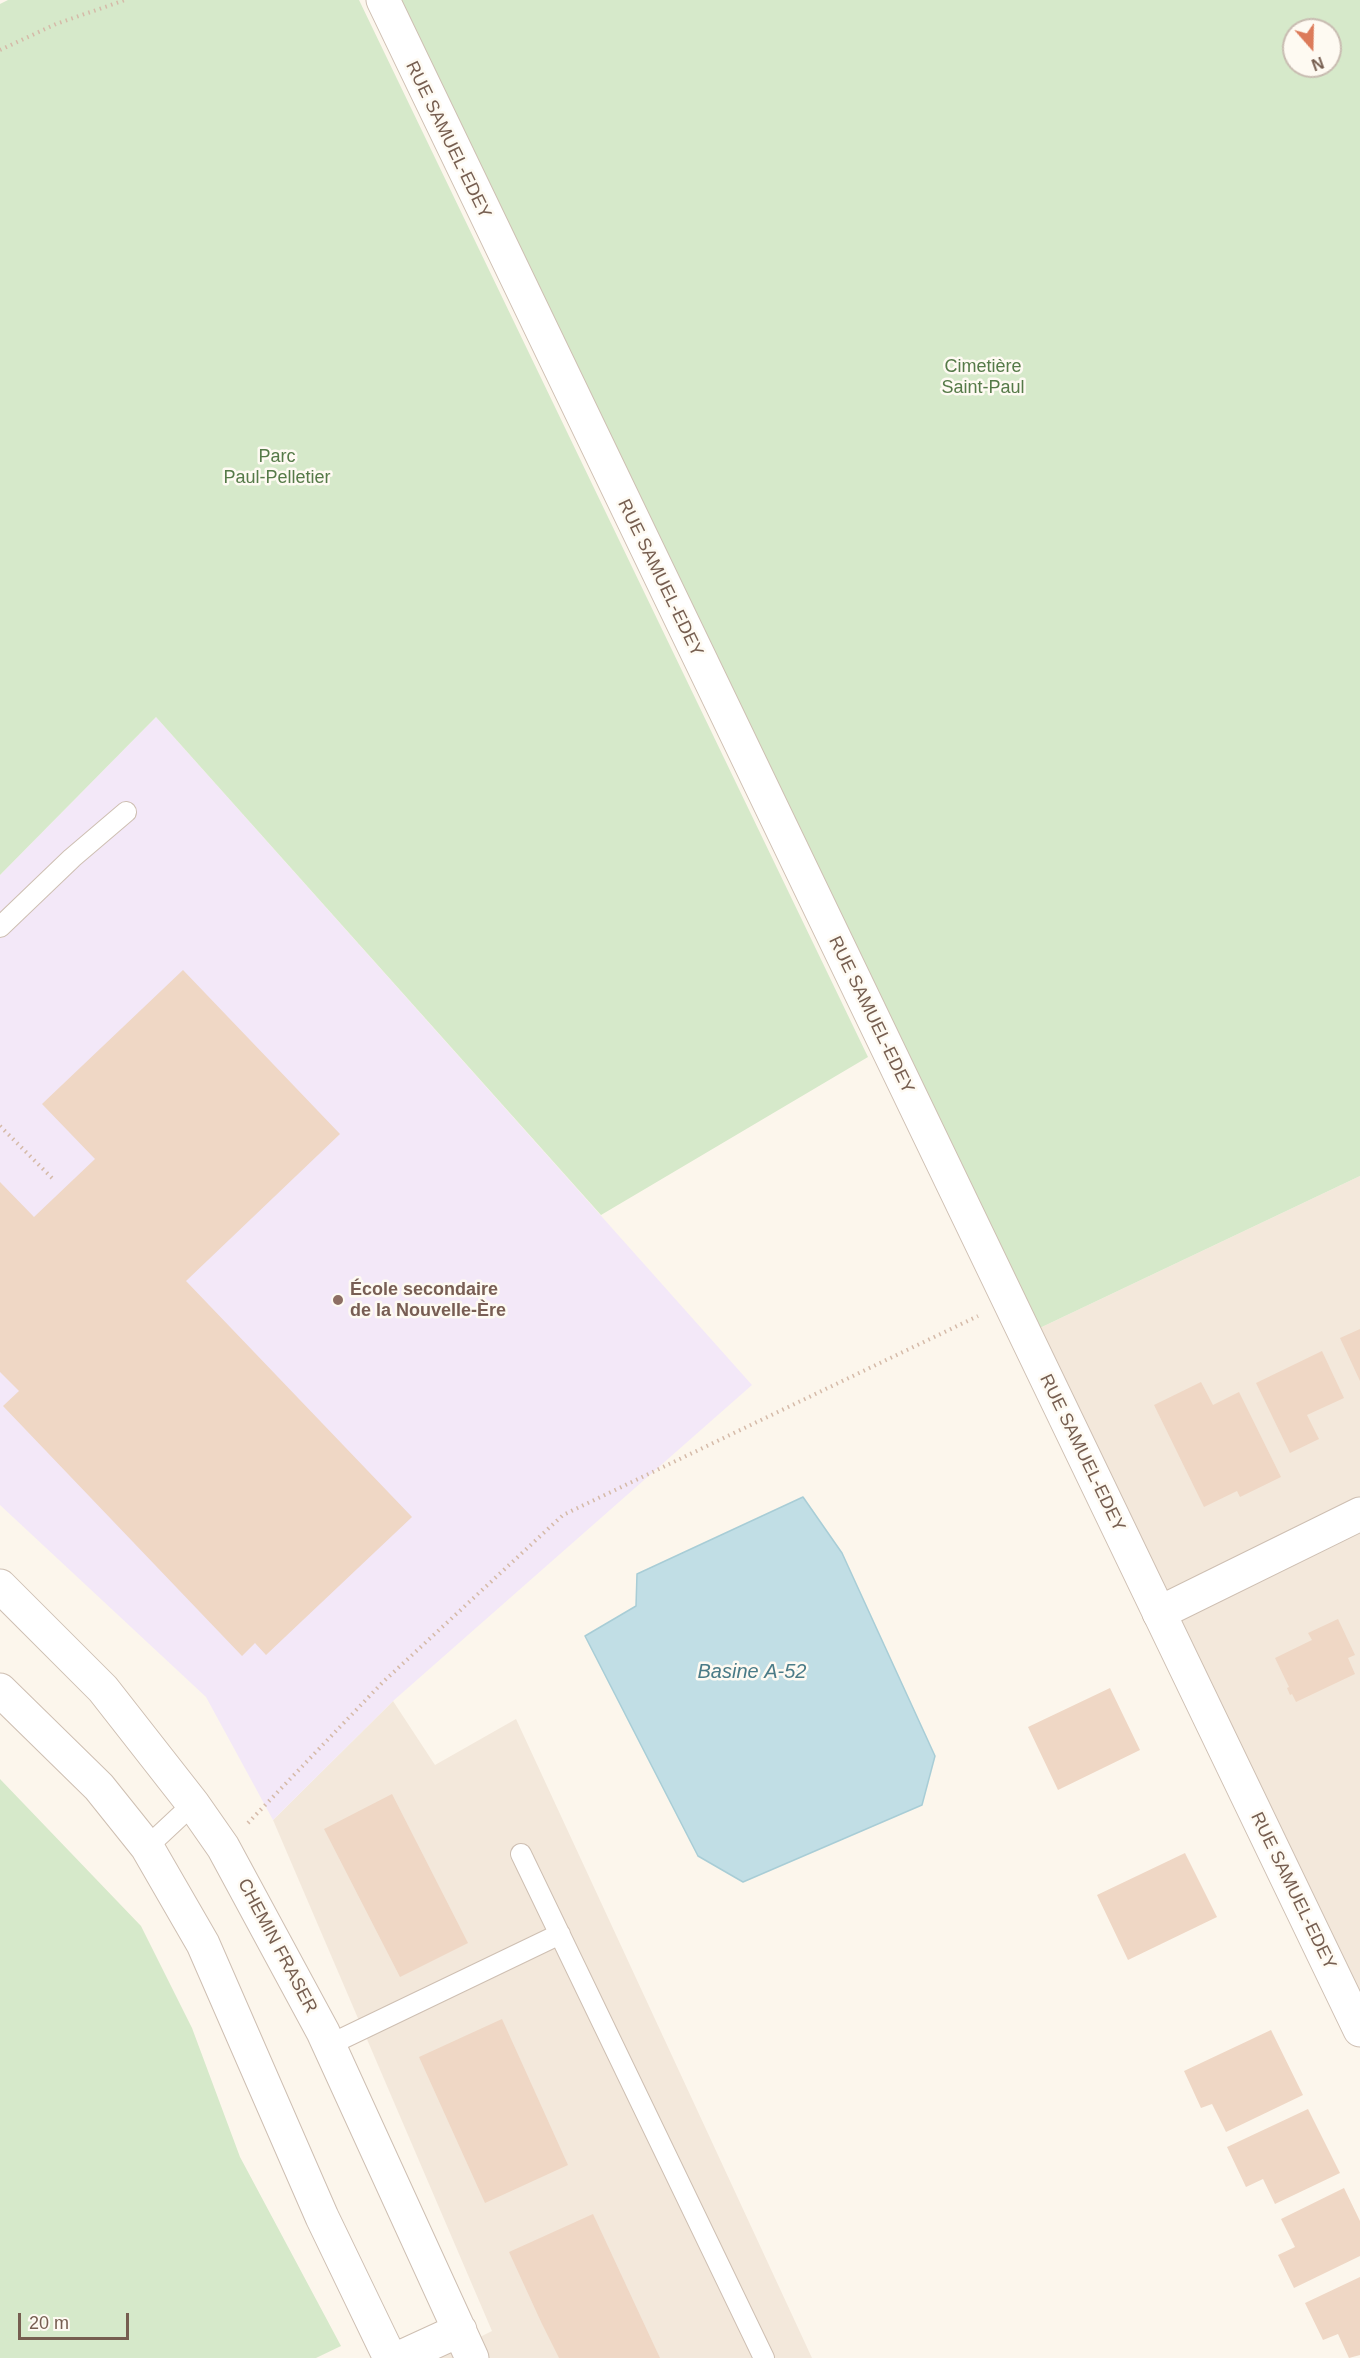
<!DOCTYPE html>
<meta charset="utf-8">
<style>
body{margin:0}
#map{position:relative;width:1360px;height:2358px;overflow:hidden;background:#fcf6ec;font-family:Arial,sans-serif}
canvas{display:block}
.north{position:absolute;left:1282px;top:18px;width:60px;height:60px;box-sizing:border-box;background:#fefaf2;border:2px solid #c8bcb1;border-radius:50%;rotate:160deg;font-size:16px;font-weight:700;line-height:24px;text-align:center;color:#765e50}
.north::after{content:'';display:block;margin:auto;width:21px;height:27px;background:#dc7b5a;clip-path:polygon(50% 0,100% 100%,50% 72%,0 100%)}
.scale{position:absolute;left:18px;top:2313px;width:111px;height:27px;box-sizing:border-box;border:3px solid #765e50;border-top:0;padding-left:8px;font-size:18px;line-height:21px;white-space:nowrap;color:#765e50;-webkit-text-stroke:4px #fefaf2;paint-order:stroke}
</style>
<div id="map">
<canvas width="1360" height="2358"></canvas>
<div class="north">N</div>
<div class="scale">20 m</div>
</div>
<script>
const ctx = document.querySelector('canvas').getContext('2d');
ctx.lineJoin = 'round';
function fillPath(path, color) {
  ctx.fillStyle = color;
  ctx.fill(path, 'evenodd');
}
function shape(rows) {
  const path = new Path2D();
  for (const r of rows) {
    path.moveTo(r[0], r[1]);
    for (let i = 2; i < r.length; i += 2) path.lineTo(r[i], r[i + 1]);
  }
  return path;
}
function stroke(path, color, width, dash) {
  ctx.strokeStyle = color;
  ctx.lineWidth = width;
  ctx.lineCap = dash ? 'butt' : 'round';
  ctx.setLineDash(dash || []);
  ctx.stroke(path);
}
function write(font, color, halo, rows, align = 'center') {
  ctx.font = font + ' Arial,sans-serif';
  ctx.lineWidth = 5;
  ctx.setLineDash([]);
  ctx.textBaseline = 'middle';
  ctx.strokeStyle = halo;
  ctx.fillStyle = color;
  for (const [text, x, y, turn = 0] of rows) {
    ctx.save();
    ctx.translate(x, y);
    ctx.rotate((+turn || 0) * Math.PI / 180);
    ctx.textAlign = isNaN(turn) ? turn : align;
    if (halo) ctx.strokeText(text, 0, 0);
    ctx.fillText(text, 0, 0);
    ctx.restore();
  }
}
const residential = shape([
 [1360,1176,1360,2030,1025,1335],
 [393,1701,435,1765,516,1719,812,2358,438,2358,492,2331,273,1820]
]);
const education = shape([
 [156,717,752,1385,393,1701,273,1820,206,1697,0,1505,0,875]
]);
const green = shape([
 [8,0,359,0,868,1057,601,1215,156,717,0,875,0,4],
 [383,0,1360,0,1360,1176,1025,1335],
 [1294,30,1330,30,1330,66,1294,66],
 [0,1779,141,1926,192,2028,240,2157,341,2346,316,2358,0,2358]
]);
const water = shape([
 [803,1497,842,1553,935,1756,922,1805,743,1882,698,1856,585,1636,636,1606,637,1574,803,1497]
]);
const building = shape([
 [183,970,340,1134,186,1281,412,1517,266,1655,255,1643,242,1656,3,1406,19,1391,0,1372,0,1182,34,1217,95,1159,42,1104],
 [1360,1329,1360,1381,1340,1338],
 [1322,1351,1344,1398,1307,1415,1319,1439,1290,1453,1256,1383],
 [1201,1382,1213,1405,1239,1392,1281,1477,1240,1497,1237,1491,1204,1507,1154,1405],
 [1338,1619,1355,1655,1348,1658,1355,1674,1296,1702,1292,1694,1290,1695,1287,1688,1289,1687,1275,1658,1312,1640,1308,1633],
 [1110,1688,1140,1750,1058,1790,1028,1727],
 [392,1794,468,1943,400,1977,324,1829],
 [1185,1853,1217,1917,1128,1960,1097,1895],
 [502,2019,568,2165,485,2203,419,2057],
 [1271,2030,1303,2095,1226,2132,1212,2104,1201,2108,1184,2071],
 [1308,2109,1340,2173,1275,2204,1263,2179,1246,2187,1227,2147],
 [1344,2188,1360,2221,1360,2256,1294,2288,1278,2255,1295,2247,1281,2219],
 [593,2214,626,2285,660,2358,559,2358,542,2324,509,2252],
 [1360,2277,1360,2355,1349,2358,1338,2334,1323,2340,1305,2303]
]);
const path = shape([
 [0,50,56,24,125,0],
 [0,1126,53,1179],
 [248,1823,383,1682,563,1515,978,1316]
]);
const service = shape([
 [0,927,72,858,126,812],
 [147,1847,193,1804],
 [521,1854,764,2358],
 [329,2045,560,1934]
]);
const minor = shape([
 [0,1586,103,1689,193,1804,223,1847,323,2032,472,2358],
 [1159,1613,1360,1514],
 [0,1690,99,1787,147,1847,203,1944,322,2217,390,2358],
 [399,2358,460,2330]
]);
const tertiary = shape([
 [383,0,1360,2030]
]);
const markers = [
 [338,1300,6,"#8d6e63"]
];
const streetNames = [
 ["RUE SAMUEL-EDEY",448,140,64],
 ["RUE SAMUEL-EDEY",660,578,64],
 ["RUE SAMUEL-EDEY",871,1015,64],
 ["RUE SAMUEL-EDEY",1082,1453,64],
 ["RUE SAMUEL-EDEY",1293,1891,64],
 ["CHEMIN FRASER",277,1946,62]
];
const parkNames = [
 ["Cimetière",983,367],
 ["Saint-Paul",983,388],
 ["Parc",277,457],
 ["Paul-Pelletier",277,478]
];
const educationNames = [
 ["École secondaire",350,1290],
 ["de la Nouvelle-Ère",350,1311]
];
const waterNames = [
 ["Basine A-52",752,1672]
];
fillPath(residential, '#f3e8db');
fillPath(education, '#f3e8f8');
fillPath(green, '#d6e9ca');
fillPath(water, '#c1dee5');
stroke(water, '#a8cdd6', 1.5);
fillPath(building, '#efd7c5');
stroke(service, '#cebfb2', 22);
stroke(minor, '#cebfb2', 35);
stroke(tertiary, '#cebfb2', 35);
stroke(path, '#d5baa8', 4, [1.5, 4.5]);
stroke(service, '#fff', 20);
stroke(minor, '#fff', 33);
stroke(tertiary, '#fff', 33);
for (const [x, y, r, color] of markers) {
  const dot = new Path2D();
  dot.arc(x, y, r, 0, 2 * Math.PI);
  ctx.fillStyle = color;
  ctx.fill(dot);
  stroke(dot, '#fefaf2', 2);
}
write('18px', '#765e50', '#fefaf2', streetNames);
write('18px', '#557a48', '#fefaf2', parkNames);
write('bold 18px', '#785e54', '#fefaf2', educationNames, 'left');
write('italic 20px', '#4a7b87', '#fefaf2', waterNames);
</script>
